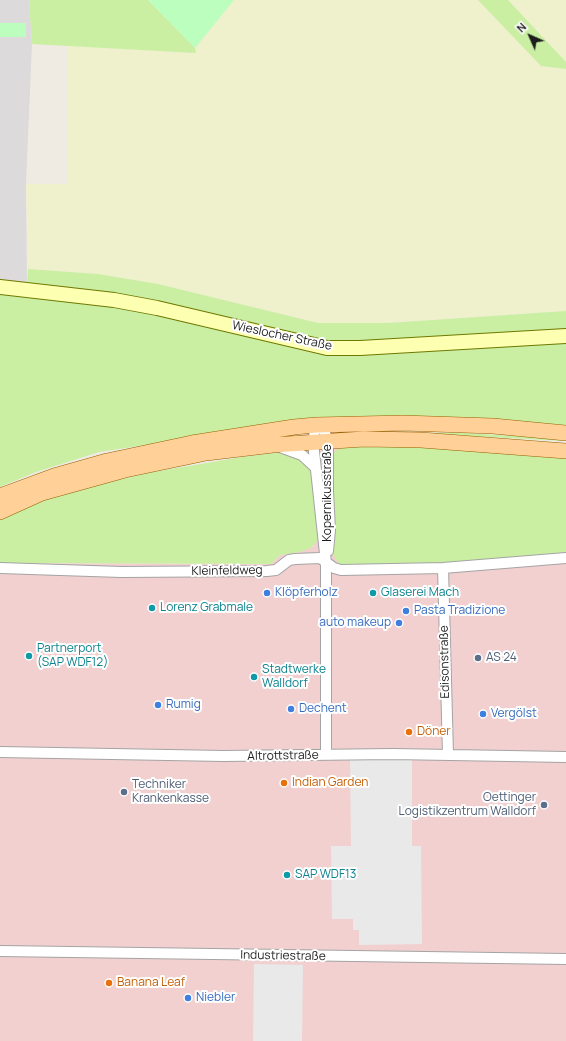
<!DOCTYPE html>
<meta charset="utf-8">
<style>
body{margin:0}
#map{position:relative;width:566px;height:1041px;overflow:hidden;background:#f0ebe2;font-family:Manrope,sans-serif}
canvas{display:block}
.north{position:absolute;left:510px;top:16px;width:40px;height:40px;-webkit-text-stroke:3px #fff;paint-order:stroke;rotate:315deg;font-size:11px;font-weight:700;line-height:16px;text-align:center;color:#1d1d1d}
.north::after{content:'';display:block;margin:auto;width:14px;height:18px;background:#1d1d1d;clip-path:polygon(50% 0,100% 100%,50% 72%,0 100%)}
</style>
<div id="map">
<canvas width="566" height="1041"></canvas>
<div class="north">N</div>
</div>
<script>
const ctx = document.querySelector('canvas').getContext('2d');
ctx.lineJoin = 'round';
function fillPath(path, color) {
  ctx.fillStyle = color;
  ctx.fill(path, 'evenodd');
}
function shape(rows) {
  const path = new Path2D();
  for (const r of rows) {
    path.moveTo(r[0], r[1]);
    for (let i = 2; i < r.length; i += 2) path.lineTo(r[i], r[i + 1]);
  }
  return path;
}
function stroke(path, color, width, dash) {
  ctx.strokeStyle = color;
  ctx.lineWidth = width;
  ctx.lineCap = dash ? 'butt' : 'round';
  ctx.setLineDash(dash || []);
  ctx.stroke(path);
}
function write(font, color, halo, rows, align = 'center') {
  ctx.font = font + ' Manrope,sans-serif';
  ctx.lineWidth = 4;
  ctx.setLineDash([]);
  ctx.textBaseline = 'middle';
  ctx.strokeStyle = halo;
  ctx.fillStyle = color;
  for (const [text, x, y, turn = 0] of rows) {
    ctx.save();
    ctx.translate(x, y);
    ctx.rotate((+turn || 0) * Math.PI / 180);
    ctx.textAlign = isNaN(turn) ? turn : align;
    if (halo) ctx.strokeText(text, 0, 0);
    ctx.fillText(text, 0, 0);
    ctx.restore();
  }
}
const residential = shape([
 [0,0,29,0,32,44,26,184,27,286,0,293]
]);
const commercial = shape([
 [345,417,347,446,448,563,566,552,566,1041,0,1041,0,563,271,564,280,555,300,552,314,546,295,455,309,420]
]);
const farmland = shape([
 [234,0,478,0,541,66,566,69,566,311,388,323,318,323,158,284,98,274,28,269,26,184,68,184,68,45,195,53,195,48],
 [508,0,566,0,566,62]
]);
const grass = shape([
 [29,0,148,0,195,48,196,53,32,44],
 [478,0,508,0,566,62,566,69,541,66],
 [28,269,98,274,158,284,318,323,388,323,566,311,566,331,350,343,327,341,27,286],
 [0,293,148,311,313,349,566,341,566,425,444,417,345,417,309,420,99,452,36,472,0,487],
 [341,432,464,433,566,439,566,441,469,436,341,435],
 [396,444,566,456,566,552,448,563,353,566,339,564,334,556,332,546,331,462,333,453,340,448],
 [275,453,295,455,312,471,318,536,317,541,311,548,300,552,280,555,271,564,0,563,0,519,31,503,65,492,153,472,242,457]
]);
const park = shape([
 [148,0,234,0,195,48],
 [0,23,26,23,26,37,0,37]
]);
const parking = shape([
 [412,758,412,846,421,846,422,944,359,945,359,930,353,930,353,919,332,919,331,846,351,846,350,759],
 [254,964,303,965,302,1041,253,1041]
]);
const street = shape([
 [316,425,313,442,326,563,326,755],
 [322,425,328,441,328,491,330,530,328,551],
 [280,447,302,455,315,467],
 [0,568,121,572,267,571,276,570,289,560,295,559,320,558,334,568,341,570,443,568,566,558],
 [443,568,448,755],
 [0,752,224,756,393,754,566,757],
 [0,951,566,959]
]);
const secondary = shape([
 [0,287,114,300,157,308,327,348,360,348,566,336]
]);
const primary = shape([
 [0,496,54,476,107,461,192,443,294,427,316,425,403,423,493,426,566,433],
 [0,512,42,493,125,470,206,453,273,445,364,439,421,440,566,451]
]);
const markers = [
 [267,593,4,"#3f7fe0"],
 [373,593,4,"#0f9aa8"],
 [152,608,4,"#0f9aa8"],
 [406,611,4,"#3f7fe0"],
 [399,623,4,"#3f7fe0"],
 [29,656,4,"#0f9aa8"],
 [478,658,4,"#5c6f8a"],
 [254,677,4,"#0f9aa8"],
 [158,705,4,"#3f7fe0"],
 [291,709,4,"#3f7fe0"],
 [483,714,4,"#3f7fe0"],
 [409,732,4,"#e8710a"],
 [284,783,4,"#e8710a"],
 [124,792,4,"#5c6f8a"],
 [544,805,4,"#5c6f8a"],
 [287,875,4,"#0f9aa8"],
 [109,983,4,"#e8710a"],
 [188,998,4,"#3f7fe0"]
];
const streetNames = [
 ["Wieslocher Straße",282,336,12],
 ["Kopernikusstraße",328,493,-90],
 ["Kleinfeldweg",227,571,-1],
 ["Edisonstraße",445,662,-91],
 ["Altrottstraße",283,756,-1],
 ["Industriestraße",283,956,1]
];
const shopNames = [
 ["Klöpferholz",275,593],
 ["Pasta Tradizione",414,611],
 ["auto makeup",391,623,"right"],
 ["Rumig",166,705],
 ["Dechent",299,709],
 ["Vergölst",491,714],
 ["Niebler",196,998]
];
const cultureNames = [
 ["Glaserei Mach",381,593],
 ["Lorenz Grabmale",160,608],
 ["Partnerport",37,649],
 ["(SAP WDF12)",37,663],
 ["Stadtwerke",262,670],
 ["Walldorf",262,684],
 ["SAP WDF13",295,875]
];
const serviceNames = [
 ["AS 24",486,658],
 ["Techniker",132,785],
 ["Krankenkasse",132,799],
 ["Oettinger",536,798,"right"],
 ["Logistikzentrum Walldorf",536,812,"right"]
];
const foodNames = [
 ["Döner",417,732],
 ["Indian Garden",292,783],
 ["Banana Leaf",117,983]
];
fillPath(residential, '#dcdada');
fillPath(commercial, '#f2d0d0');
fillPath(farmland, '#eff0cc');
fillPath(grass, '#caefa3');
fillPath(park, '#bbfebe');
fillPath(parking, '#e9e9e9');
stroke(street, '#a4a4a4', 12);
stroke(secondary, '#6f7900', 16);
stroke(primary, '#976100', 16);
stroke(street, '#fff', 10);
stroke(secondary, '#fdffb1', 14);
stroke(primary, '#ffd098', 15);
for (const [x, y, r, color] of markers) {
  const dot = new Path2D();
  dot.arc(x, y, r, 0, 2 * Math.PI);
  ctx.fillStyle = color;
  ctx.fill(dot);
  stroke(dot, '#fff', 1.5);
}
write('12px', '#1d1d1d', '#fff', streetNames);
write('12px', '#366cbe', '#fff', shopNames, 'left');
write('12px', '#0d838f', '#fff', cultureNames, 'left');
write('12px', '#4e5e75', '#fff', serviceNames, 'left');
write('12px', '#c56008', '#fff', foodNames, 'left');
</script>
